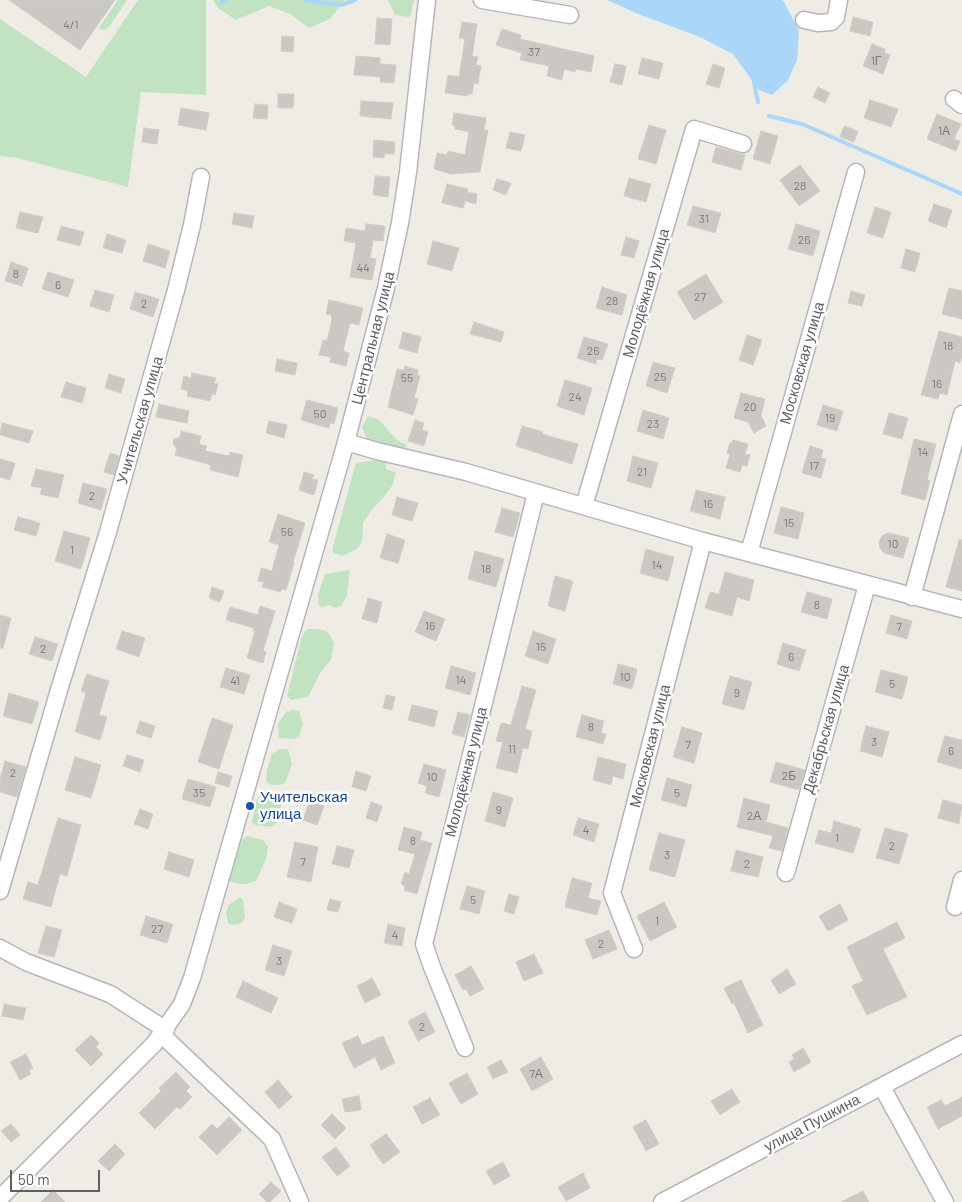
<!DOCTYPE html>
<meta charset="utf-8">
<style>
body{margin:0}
#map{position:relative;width:962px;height:1202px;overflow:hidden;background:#eeece4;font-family:Barlow,sans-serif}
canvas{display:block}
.scale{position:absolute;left:10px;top:1170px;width:90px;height:22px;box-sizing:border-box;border:2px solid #5c6064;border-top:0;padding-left:6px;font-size:15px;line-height:18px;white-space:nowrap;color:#5c6064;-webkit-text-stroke:4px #fff;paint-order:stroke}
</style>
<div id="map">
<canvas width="962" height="1202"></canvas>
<div class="scale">50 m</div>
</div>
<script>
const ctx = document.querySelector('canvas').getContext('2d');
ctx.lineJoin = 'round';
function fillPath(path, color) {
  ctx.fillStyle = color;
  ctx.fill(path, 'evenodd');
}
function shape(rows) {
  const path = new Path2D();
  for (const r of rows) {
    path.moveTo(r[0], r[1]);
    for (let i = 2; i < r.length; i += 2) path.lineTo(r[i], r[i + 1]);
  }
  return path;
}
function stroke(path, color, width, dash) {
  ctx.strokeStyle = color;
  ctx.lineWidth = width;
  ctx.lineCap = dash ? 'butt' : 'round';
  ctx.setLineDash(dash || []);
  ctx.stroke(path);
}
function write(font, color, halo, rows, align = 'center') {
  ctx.font = font + ' Barlow,sans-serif';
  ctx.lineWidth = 5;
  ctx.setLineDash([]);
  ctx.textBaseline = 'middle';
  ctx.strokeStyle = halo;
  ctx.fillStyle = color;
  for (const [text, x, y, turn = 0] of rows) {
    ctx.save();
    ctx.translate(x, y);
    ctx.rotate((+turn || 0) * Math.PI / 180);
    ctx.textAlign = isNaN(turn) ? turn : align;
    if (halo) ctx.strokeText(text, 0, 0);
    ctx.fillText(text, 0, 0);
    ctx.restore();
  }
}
const green = shape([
 [118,0,127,0,109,27,104,30,98,29],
 [138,0,206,0,206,95,141,92,128,187,17,158,0,156,0,19,86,77],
 [213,0,345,0,330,19,309,28,290,14,269,6,236,20,218,8],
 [388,0,414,0,410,17,395,15],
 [368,416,379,420,397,440,407,445,403,451,367,440,362,427],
 [377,460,386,462,386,469,396,473,392,486,382,499,371,511,363,523,362,542,357,549,342,556,334,553,332,550,356,463],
 [350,570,347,595,342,605,336,608,329,605,323,607,319,606,318,595,325,574],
 [307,629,319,629,326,631,329,634,334,643,331,660,320,673,308,697,291,700,287,696,302,636],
 [293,710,299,711,303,724,300,734,295,739,279,738,278,724,286,712],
 [280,749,288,749,292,764,285,783,280,785,272,785,266,782,267,770,272,754],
 [263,794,273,795,282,801,277,822,272,827,255,825,252,822,257,799],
 [247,836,263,840,268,847,266,859,256,881,246,884,235,883,230,881,229,878,242,840],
 [240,897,243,900,245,918,240,924,231,925,228,923,226,914,228,906]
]);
const water = shape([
 [607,0,781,0,784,2,799,31,797,60,788,80,772,95,759,90,733,54,700,37,641,15]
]);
const stream = shape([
 [305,0,341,5,355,0],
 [221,3,225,0],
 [754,82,758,102],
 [769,116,802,124,962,194]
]);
const building = shape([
 [9,0,115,0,80,50,9,0],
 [853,17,873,22,870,36,850,31,853,17],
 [377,18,392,19,390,45,375,44,377,18],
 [462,22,477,24,472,56,478,57,476,65,481,66,478,84,474,83,472,94,468,94,468,96,445,93,448,75,459,77,465,39,459,38,462,22],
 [502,29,521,35,520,39,594,56,591,72,576,69,575,72,564,69,562,80,547,76,549,66,520,60,522,53,496,45,502,29],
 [282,36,294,37,293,52,281,51,282,36],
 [872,44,885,49,884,52,890,55,883,74,863,66,872,44],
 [356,56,380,58,380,64,396,65,394,83,380,82,381,77,354,75,356,56],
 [642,58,663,63,659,79,638,74,642,58],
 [615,64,626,66,622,85,610,82,615,64],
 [713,64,725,68,719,88,706,84,713,64],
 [818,87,830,93,825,103,813,97,818,87],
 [278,94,294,94,293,108,278,108,278,94],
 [870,100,898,109,891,127,864,118,870,100],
 [361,101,393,103,391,119,360,116,361,101],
 [255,104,268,105,267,119,253,118,255,104],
 [181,108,209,113,206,130,178,125,181,108],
 [454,113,486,118,484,130,488,130,480,172,451,174,434,169,437,153,447,155,448,151,465,155,469,132,455,129,455,126,452,125,454,113],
 [937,114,961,124,954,139,960,141,956,151,927,139,937,114],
 [649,125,666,130,656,164,638,159,649,125],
 [844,126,858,131,854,142,840,137,844,126],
 [144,128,159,130,157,144,142,142,144,128],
 [761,131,778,136,770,164,753,159,761,131],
 [510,132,525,135,521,151,506,148,510,132],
 [374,140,395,142,394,154,384,154,384,158,373,157,374,140],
 [716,147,745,155,741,170,712,162,716,147],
 [800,165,820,191,799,206,780,180,800,165],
 [375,176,390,177,388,197,373,195,375,176],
 [629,178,651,184,646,202,624,196,629,178],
 [497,179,511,183,506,195,493,190,497,179],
 [447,184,468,189,467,192,477,194,476,204,465,201,463,208,442,203,447,184],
 [934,204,952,210,946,228,928,221,934,204],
 [693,206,721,213,715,233,687,225,693,206],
 [875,207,891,212,883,238,867,233,875,207],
 [20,212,43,217,38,233,16,228,20,212],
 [234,213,254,216,252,228,232,224,234,213],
 [366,224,385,226,383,241,373,240,370,258,376,259,372,280,350,277,356,243,344,241,346,228,365,231,366,224],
 [796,224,820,231,813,256,788,249,796,224],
 [61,226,84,232,80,246,57,240,61,226],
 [107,234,126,240,122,253,103,248,107,234],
 [626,237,639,241,634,258,621,255,626,237],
 [433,241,459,248,452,271,427,264,433,241],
 [148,244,170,251,165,268,143,261,148,244],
 [906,249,920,253,915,272,901,268,906,249],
 [11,262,28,268,22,286,5,281,11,262],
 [48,272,74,280,68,297,42,289,48,272],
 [706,274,723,302,694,320,677,292,706,274],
 [602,287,627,295,622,315,596,308,602,287],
 [949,288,962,291,962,319,942,314,949,288],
 [95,290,114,295,109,312,90,306,95,290],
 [851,291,865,295,862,306,848,303,851,291],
 [135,292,159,299,153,317,130,309,135,292],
 [329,300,363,308,359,325,350,323,343,351,349,353,346,366,330,362,331,357,319,355,323,340,327,341,332,319,331,315,326,314,329,300],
 [474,322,504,332,501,342,470,334,474,322],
 [939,331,962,337,962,356,960,363,955,361,947,395,940,393,938,399,921,395,939,331],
 [403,332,421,337,417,353,399,348,403,332],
 [747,335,762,340,753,365,739,360,747,335],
 [584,337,608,344,602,360,597,359,596,364,577,358,584,337],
 [277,359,297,363,295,375,275,371,277,359],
 [653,362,675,368,667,393,646,386,653,362],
 [405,366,418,370,417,375,420,376,414,398,418,399,413,415,388,407,397,369,404,370,405,366],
 [192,373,216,378,214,383,218,384,215,395,212,394,210,401,187,396,188,391,181,389,184,376,191,378,192,373],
 [109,374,125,379,121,393,105,388,109,374],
 [565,380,592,388,584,415,557,406,565,380],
 [66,382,86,388,82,403,61,397,66,382],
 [741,393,765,399,761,415,766,426,754,433,748,422,734,418,741,393],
 [307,400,338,408,334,424,330,423,329,428,301,420,307,400],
 [159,404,189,411,187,423,156,417,159,404],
 [823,405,843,411,837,431,817,425,823,405],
 [643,410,669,418,663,439,637,431,643,410],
 [889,413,908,418,902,439,883,434,889,413],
 [415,420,424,423,422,430,428,432,424,446,408,441,415,420],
 [269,421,287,425,284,438,266,433,269,421],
 [2,423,33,431,29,443,0,435,2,423],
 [522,426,543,432,542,434,578,444,572,464,516,446,522,426],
 [181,431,201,436,199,444,207,446,205,451,229,456,230,452,243,455,238,477,210,470,211,465,175,455,177,449,173,444,174,439,180,437,181,431],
 [914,439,936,444,927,480,930,481,925,500,901,494,914,439],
 [733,440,748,444,745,454,750,455,747,466,742,465,740,472,726,468,730,454,727,453,730,443,732,443,733,440],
 [810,446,823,450,821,458,826,459,821,478,802,473,810,446],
 [110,453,119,456,114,475,104,472,110,453],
 [633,456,658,463,651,488,627,481,633,456],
 [0,459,15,463,10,480,0,477,0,459],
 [36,469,64,475,58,498,40,494,42,488,31,486,36,469],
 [304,472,314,475,312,479,318,480,314,495,299,490,304,472],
 [83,483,107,489,101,510,78,503,83,483],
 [696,490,725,497,720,519,690,511,696,490],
 [397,497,418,503,412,521,392,515,397,497],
 [781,507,804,513,798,539,774,533,781,507],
 [502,508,520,513,513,537,495,532,502,508],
 [278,514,305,523,293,562,294,563,286,590,281,589,280,592,262,587,264,582,258,581,261,568,272,571,279,545,269,542,278,514],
 [18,517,40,523,36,536,14,530,18,517],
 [64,531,90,538,81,569,55,561,64,531],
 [889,533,909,538,903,558,884,553,880,548,879,541,883,535,889,533],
 [387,534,405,540,398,563,380,558,387,534],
 [959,540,962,540,962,591,946,587,959,540],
 [646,549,674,557,668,581,640,573,646,549],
 [475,551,504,559,496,587,468,579,475,551],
 [725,572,754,580,749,601,737,597,732,616,705,608,710,592,719,594,725,572],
 [555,576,573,581,565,611,548,606,555,576],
 [212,587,224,591,220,602,209,598,212,587],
 [807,592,832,599,827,619,801,612,807,592],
 [368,598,382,602,377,623,362,619,368,598],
 [260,606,275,611,263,651,266,652,263,663,247,658,255,631,253,631,254,628,226,620,230,607,258,615,260,606],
 [424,611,445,619,436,641,415,632,424,611],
 [0,615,11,618,3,648,0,648,0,615],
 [891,615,912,621,907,639,886,633,891,615],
 [122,631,145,638,139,657,116,649,122,631],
 [533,631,556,639,548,664,525,656,533,631],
 [35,637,58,644,52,661,29,654,35,637],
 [783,643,806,650,799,671,777,664,783,643],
 [618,664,637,669,632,689,613,684,618,664],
 [451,666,476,673,470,695,445,688,451,666],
 [226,668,250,675,244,694,220,687,226,668],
 [881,670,908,677,902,699,875,692,881,670],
 [87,674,109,681,99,715,107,717,100,740,75,732,86,693,81,691,87,674],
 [730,676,752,682,744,710,722,704,730,676],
 [522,686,536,690,525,729,532,731,528,749,523,748,517,773,496,768,503,742,496,741,501,723,511,725,522,686],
 [9,693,39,702,32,724,3,716,9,693],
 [386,695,395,697,392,710,383,708,386,695],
 [412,705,438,711,434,727,408,720,412,705],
 [458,712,470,715,464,737,452,734,458,712],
 [582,715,604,721,601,733,606,734,603,744,576,737,582,715],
 [212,718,233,725,219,769,198,762,212,718],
 [140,721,155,726,151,738,136,733,140,721],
 [866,726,889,732,882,757,860,751,866,726],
 [682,727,702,733,694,763,673,757,682,727],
 [945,736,962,740,962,769,937,762,945,736],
 [127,755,144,760,140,772,123,766,127,755],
 [75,757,101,765,91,798,65,790,75,757],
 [598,757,626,764,623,779,613,776,611,785,593,780,598,757],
 [5,761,26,767,17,797,0,792,0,779,5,761],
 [776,762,805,770,799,790,770,782,776,762],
 [424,764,446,770,439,797,425,793,427,786,418,783,424,764],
 [356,771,371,776,366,791,352,787,356,771],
 [218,772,232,776,229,787,215,783,218,772],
 [667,778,692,785,686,807,661,800,667,778],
 [188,779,216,787,210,807,182,799,188,779],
 [493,792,513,798,505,827,485,821,493,792],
 [744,798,770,805,766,822,788,828,782,851,769,848,773,836,737,827,744,798],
 [943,800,962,805,959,824,938,818,943,800],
 [310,801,324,806,317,825,303,820,310,801],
 [371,802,382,806,377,822,366,818,371,802],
 [140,809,153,814,148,829,134,824,140,809],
 [58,818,81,825,67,876,60,874,51,907,23,899,28,882,38,885,58,818],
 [578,818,599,824,594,842,573,835,578,818],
 [834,821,861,829,853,853,815,843,819,830,831,833,834,821],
 [404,827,422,832,420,840,432,843,417,894,404,890,405,886,401,884,405,872,409,874,415,854,398,850,404,827],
 [885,828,908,834,899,864,876,858,885,828],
 [659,833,685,840,675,877,649,870,659,833],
 [295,842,318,847,311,882,287,877,295,842],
 [337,846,354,850,349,868,332,864,337,846],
 [736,850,763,857,758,877,731,871,736,850],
 [169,852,194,860,189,877,164,869,169,852],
 [572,878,592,883,588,898,601,901,597,915,565,907,572,878],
 [467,886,485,891,479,914,460,909,467,886],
 [509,894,519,897,514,914,504,911,509,894],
 [330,899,341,902,338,912,327,910,330,899],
 [279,902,297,909,292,923,274,917,279,902],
 [664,902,677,927,650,941,637,916,664,902],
 [840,904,848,920,828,931,819,916,840,904],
 [146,916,173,924,167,943,140,935,146,916],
 [897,922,905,938,883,949,907,997,867,1015,852,986,863,981,847,947,897,922],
 [388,924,405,928,402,946,384,943,388,924],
 [46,926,62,930,54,957,38,953,46,926],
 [609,930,617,949,593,959,585,940,609,930],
 [273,945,292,951,284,976,265,970,273,945],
 [534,954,543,973,524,981,516,962,534,954],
 [471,966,484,989,470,996,466,989,463,990,455,975,471,966],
 [787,969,796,984,779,994,771,980,787,969],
 [372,978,381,995,365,1003,357,986,372,978],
 [741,980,763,1025,748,1033,734,1003,732,1004,724,988,741,980],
 [243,981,278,998,271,1013,236,997,243,981],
 [4,1004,26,1008,23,1020,2,1016,4,1004],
 [425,1012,435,1032,418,1041,408,1021,425,1012],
 [91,1035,99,1043,96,1047,103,1054,91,1066,75,1050,91,1035],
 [358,1036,362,1045,383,1036,395,1063,381,1070,375,1057,354,1068,342,1043,358,1036],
 [803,1048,811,1062,794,1072,789,1062,794,1059,792,1055,803,1048],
 [26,1054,33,1068,29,1070,31,1074,20,1080,10,1062,26,1054],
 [541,1057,553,1079,532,1091,520,1069,541,1057],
 [501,1060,508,1072,493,1079,487,1067,501,1060],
 [176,1072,190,1087,186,1091,192,1097,180,1109,177,1107,155,1129,139,1113,161,1091,159,1088,176,1072],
 [467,1073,478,1094,461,1104,449,1083,467,1073],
 [278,1080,292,1097,279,1109,265,1092,278,1080],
 [732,1089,740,1102,720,1115,711,1101,732,1089],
 [359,1096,361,1110,345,1112,342,1099,359,1096],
 [962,1097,962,1116,938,1129,927,1107,941,1100,945,1106,962,1097],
 [430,1098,440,1115,422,1124,413,1107,430,1098],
 [332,1114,346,1128,335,1139,321,1125,332,1114],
 [229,1117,242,1130,217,1155,199,1137,212,1124,217,1129,229,1117],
 [646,1120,659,1144,646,1151,633,1127,646,1120],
 [11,1124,20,1135,11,1142,1,1131,11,1124],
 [386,1134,400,1152,383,1164,370,1145,386,1134],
 [115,1144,125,1154,109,1171,98,1161,115,1144],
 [336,1147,350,1166,337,1176,322,1157,336,1147],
 [503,1162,510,1176,494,1185,486,1171,503,1162],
 [583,1173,590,1188,566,1201,558,1187,583,1173],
 [271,1182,281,1191,270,1202,267,1202,259,1194,271,1182],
 [53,1190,65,1202,41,1202,53,1190],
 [863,1191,869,1202,841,1202,863,1191]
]);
const minor = shape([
 [482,0,570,15],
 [804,20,818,23,831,22,836,17,839,0],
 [954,99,962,105],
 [346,442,377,451,466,472,703,541,962,609],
 [584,506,694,129,743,144],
 [749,553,856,172],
 [912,597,962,414],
 [786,873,867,585],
 [0,891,59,690,108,532,151,379,176,290,192,225,201,177],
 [955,907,962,880],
 [0,948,26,962,110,994,166,1030],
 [634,949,612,893,703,541],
 [162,1035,272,1139,300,1202],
 [465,1048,432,967,424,944,536,493],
 [882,1087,945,1202],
 [0,1198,154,1044,182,1004,192,978,346,442,386,288,400,223,408,172,427,0],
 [662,1202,962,1044]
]);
const markers = [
 [250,806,5,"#1a4fb4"]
];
const numberNames = [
 ["4/1",71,25],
 ["37",534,52],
 ["1Г",876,61],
 ["1А",944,131],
 ["28",800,186],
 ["31",704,219],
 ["26",804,240],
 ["44",363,268],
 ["8",16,274],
 ["6",58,285],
 ["27",700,297],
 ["28",612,301],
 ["2",144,304],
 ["18",948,346],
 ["26",593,351],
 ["25",660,377],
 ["55",407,378],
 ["16",937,384],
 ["24",575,397],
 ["20",750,407],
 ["50",320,414],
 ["19",830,418],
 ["23",653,424],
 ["14",923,452],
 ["17",814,466],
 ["21",642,472],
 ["2",92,496],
 ["16",708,504],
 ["15",789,523],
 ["56",287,532],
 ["10",893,544],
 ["1",72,550],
 ["14",657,565],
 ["18",486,569],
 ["8",817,605],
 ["16",430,626],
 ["7",899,627],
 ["15",541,647],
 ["2",43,649],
 ["6",791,657],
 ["10",625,677],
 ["14",461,680],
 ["41",235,681],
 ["5",892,684],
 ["9",737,693],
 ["8",591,727],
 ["3",874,742],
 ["7",688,745],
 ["11",512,749],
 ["6",951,751],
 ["2",13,773],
 ["2Б",789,776],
 ["10",432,777],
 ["35",199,793],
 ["5",677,793],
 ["9",499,810],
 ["2А",754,816],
 ["4",586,830],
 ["1",837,838],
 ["8",413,841],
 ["2",892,846],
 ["3",667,855],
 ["7",303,862],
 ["2",747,864],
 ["5",473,900],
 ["1",657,921],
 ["27",157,929],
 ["4",395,935],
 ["2",601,944],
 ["3",279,961],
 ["2",422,1027],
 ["7А",536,1074]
];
const streetNames = [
 ["Молодёжная улица",646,293,-74],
 ["Центральная улица",373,338,-76],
 ["Московская улица",802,363,-74],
 ["Учительская улица",140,420,-74],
 ["Декабрьская улица",826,729,-74],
 ["Московская улица",650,746,-76],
 ["Молодёжная улица",466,772,-76],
 ["улица Пушкина",812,1123,-28]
];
const transitNames = [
 ["Учительская",260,797],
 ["улица",260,814]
];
fillPath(green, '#c2e3c2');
fillPath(water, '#a9d6f9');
stroke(stream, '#a9d6f9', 4);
fillPath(building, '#cbc8c4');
stroke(building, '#d2cdc3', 1);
stroke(minor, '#b5b6ba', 19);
stroke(minor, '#fff', 16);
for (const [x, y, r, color] of markers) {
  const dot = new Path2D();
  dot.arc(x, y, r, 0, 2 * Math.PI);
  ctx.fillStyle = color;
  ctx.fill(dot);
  stroke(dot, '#fff', 2);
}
write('12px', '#787a7c', null, numberNames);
write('15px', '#5c6064', '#fff', streetNames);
write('15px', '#164399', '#fff', transitNames, 'left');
</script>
